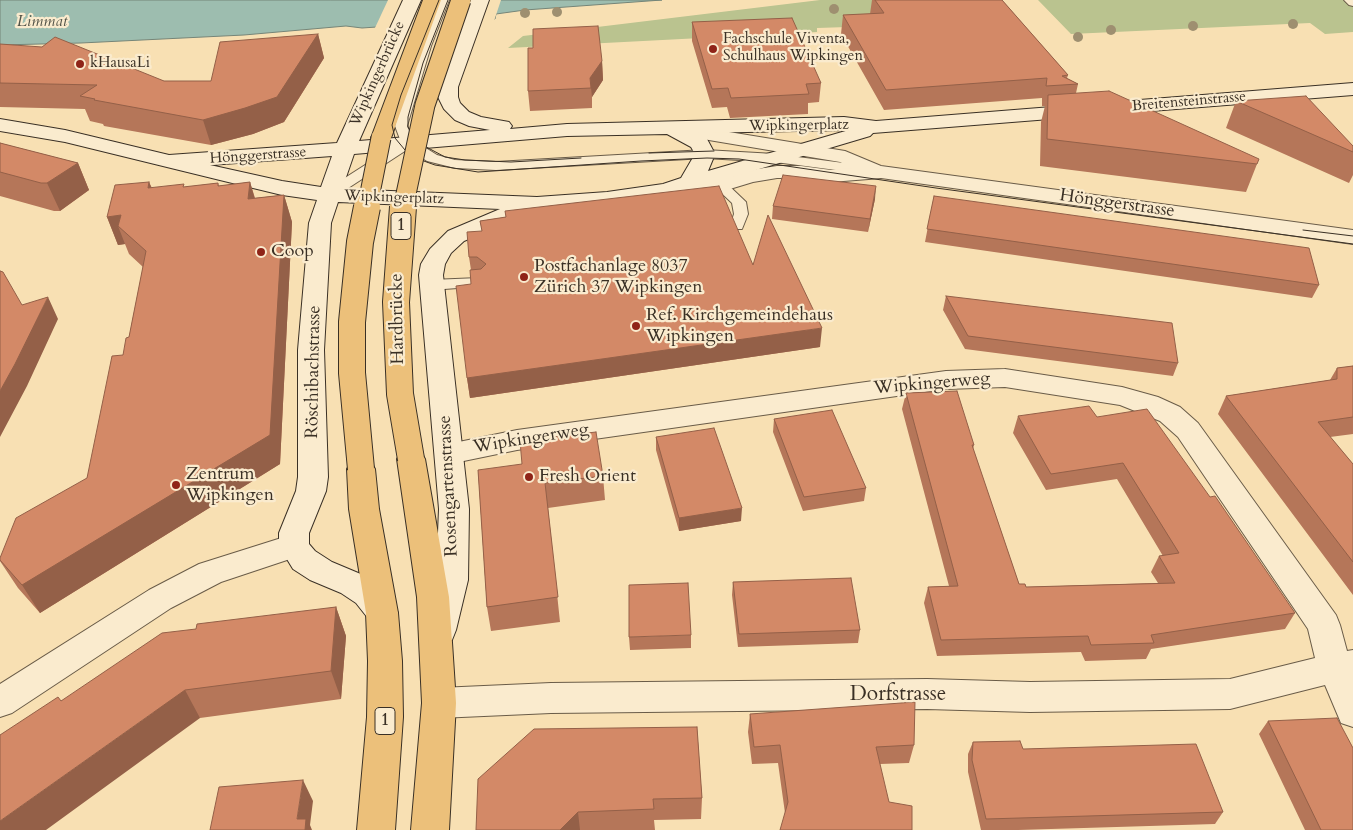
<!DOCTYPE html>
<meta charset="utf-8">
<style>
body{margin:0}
canvas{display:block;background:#f8e0b3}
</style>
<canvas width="1353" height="830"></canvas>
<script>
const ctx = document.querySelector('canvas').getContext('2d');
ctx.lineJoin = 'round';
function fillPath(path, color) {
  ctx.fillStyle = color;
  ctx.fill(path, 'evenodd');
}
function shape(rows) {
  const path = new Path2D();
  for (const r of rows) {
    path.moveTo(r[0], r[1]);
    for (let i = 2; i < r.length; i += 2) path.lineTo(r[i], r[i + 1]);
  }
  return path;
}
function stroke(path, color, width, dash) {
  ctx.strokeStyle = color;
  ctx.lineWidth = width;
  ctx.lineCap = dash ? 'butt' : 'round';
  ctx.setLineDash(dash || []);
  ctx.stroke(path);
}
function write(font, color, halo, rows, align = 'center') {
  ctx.font = font + ' Cardo,serif';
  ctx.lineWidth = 4.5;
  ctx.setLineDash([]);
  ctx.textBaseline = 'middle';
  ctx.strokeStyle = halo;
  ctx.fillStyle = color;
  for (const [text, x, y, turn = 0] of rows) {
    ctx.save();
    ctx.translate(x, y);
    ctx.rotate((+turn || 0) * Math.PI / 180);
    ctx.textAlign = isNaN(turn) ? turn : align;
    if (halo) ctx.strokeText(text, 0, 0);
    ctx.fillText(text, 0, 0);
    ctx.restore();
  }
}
const green = shape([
 [820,0,990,0,878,26,817,28,817,32,508,48,523,36],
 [1038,0,1353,0,1353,32,1325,34,1310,23,1071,34]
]);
const water = shape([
 [0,0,662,0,525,10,496,14,495,19,362,28,346,26,244,35,81,43,0,45,0,0]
]);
const pier = shape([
 [388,0,501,0,494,21,374,30]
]);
const lane = shape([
 [439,0,449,0,431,46,407,126,413,140,437,155,455,160,496,162,705,150,775,154,874,167,881,171,874,175,775,162,705,158,496,170,455,168,427,161,408,149,333,198,323,198,321,195,323,192,401,142,395,126,419,46,439,0],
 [1344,0,1353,0,1353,6,1349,5,1344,0],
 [720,181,725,182,746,202,748,214,742,229,732,229,730,226,734,214,732,203,713,185,720,181],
 [479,278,484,280,487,283,484,286,431,290,426,288,423,285,426,282,431,280,479,278]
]);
const street = shape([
 [674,123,845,151,881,166,1353,230,1353,244,881,178,831,182,801,178,777,178,753,182,720,192,688,191,680,189,677,184,680,179,688,177,719,178,751,170,777,166,801,166,831,170,852,168,840,162,667,133,664,129,667,125,674,123],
 [1005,369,1122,387,1158,397,1180,407,1198,423,1336,615,1340,625,1347,651,1353,650,1353,727,1341,723,1325,685,1230,709,1030,712,927,709,551,713,439,718,427,714,422,703,427,692,439,688,551,683,927,679,1030,682,1230,679,1315,658,1308,629,1178,437,1160,421,1120,405,1005,387,946,389,517,450,449,464,439,461,435,454,439,447,449,444,517,430,946,371,1005,369],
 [294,534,305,538,309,546,305,554,221,582,171,608,12,713,0,717,0,684,149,590,199,564,294,534]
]);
const secondary = shape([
 [403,0,421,0,359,141,490,130,469,126,455,120,444,109,438,97,438,87,471,0,489,0,458,87,458,97,460,103,469,112,481,117,509,122,512,126,510,129,567,124,844,117,876,121,1353,83,1353,95,873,133,870,136,665,197,607,206,526,210,523,216,464,241,451,253,445,264,443,275,469,509,468,580,456,630,452,640,440,644,428,640,424,630,436,580,439,509,419,275,421,264,430,249,448,231,500,209,338,202,331,223,324,350,328,477,326,491,309,533,309,544,315,551,332,562,363,575,378,585,393,604,398,613,393,622,382,626,371,622,356,603,341,593,310,580,293,569,279,546,279,533,296,491,298,477,298,350,309,223,317,200,282,195,224,181,65,142,0,131,0,119,65,130,169,155,337,143,403,0],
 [849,130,708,171,715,154,707,139,696,133,849,130],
 [667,134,691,147,695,154,681,178,663,184,607,192,537,197,342,189,354,154,567,136,667,134],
 [332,156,321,187,282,181,210,165,332,156]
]);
const primary = shape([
 [423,0,441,0,391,138,388,142,381,144,374,142,371,138,423,0],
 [411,449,421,452,425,459,449,597,456,703,449,830,411,830,422,703,417,597,397,459,401,452,411,449],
 [361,458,371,462,375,469,379,509,398,613,402,661,403,717,395,830,357,830,367,717,368,661,366,613,349,509,347,469,351,462,361,458]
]);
const tram = shape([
 [439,0,401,95,392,125,395,138,405,150,421,160,435,165,478,172,641,161,707,158,739,159,936,188,1353,244],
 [448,0,423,63,408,117,408,127,417,142,445,157,465,160,511,162,581,158],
 [649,153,714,151],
 [1303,230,1353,236]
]);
const primaryBridgeFar1 = shape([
 [367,208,381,138],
 [403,208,425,105,461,0]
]);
const primaryBridge = shape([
 [403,207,396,302,400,394,411,459],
 [361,469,352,373,352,322,360,242,367,207]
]);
const trees = [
 [834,9],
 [557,12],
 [525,13],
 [1293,24],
 [1193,26],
 [1111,30],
 [1078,37]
];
const wall = shape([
 [872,0,1002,0,1068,75,1067,78,1078,84,1076,93,1257,164,1246,192,1040,166,1041,122,1045,106,1042,106,1042,98,884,110,841,34,843,15,870,14],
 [692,22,821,83,819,102,808,103,808,114,730,118,727,107,712,108,692,41],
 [318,34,324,58,284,122,253,134,211,145,104,126,103,124,90,121,85,109,0,107,0,44,164,81,211,81],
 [602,61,603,80,592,97,592,108,530,111,528,91],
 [1236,101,1353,146,1353,175,1349,183,1226,128],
 [0,143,78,163,89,190,60,211,54,211,0,196],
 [149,182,152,188,185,187,218,183,219,186,250,182,255,198,284,195,292,222,280,464,40,613,18,588,0,561,87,478,123,355,129,337,143,267,129,254,125,244,118,245,107,217],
 [934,196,1319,285,1312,298,925,242],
 [875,199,868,232,772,219,773,206],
 [505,211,753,265,820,347,470,398,467,378,471,284,471,270,469,257,482,231,480,221,506,217],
 [946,296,1178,363,1173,376,965,349,943,310],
 [1353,366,1353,434,1330,437,1353,464,1353,595,1218,414,1226,396,1330,380,1337,368],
 [906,393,974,445,973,449,1019,584,1026,587,1158,583,1151,572,1159,556,1163,556,1117,479,1046,490,1013,433,1018,416,1097,417,1210,497,1295,613,1285,629,1151,649,1146,659,1085,661,1081,652,937,656,924,603,928,587,949,586,902,409],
 [774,419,866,488,864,501,803,511,773,432],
 [656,437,741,521,679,531,656,450],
 [478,470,603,476,605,500,548,508,560,622,491,631,487,607],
 [733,582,860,630,858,643,738,647,732,595],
 [336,607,346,636,341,699,200,718,61,701,196,629],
 [691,635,691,648,630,650,629,637],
 [750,714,914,745,909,763,880,764,785,813,778,763,752,764,748,732],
 [1268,721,1353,830,1305,830,1259,734],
 [697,727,702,798,701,819,654,820,655,830,476,830],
 [973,742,1023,749,1223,812,1215,824,1018,830,981,830,968,772,968,754]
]);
const shadedWall = shape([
 [318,34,324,58,284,122,253,134,211,145,203,120],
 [602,61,603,80,592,97,590,78],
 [78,163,89,190,60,211,47,183],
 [149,182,160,209,148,188],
 [250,182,258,210,248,199],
 [876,186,875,199,868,232,870,219],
 [284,195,292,222,280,464,40,613,22,585],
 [121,215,118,226,125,244,118,245,107,217],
 [48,297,58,319,27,386,0,437,0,391],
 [822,328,820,347,470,398,467,378],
 [742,508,741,521,679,531,679,518],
 [336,607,346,636,341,699,331,671],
 [185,690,200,718,46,830,0,830,0,821],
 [303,780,313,801,310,825,312,830,302,830,297,819],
 [578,812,580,830,560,830]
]);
const building = shape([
 [875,0,1002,0,1068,75,1062,76,1078,84,1046,86,1047,78,886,90,843,15,884,13,875,0],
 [792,18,821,83,806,84,809,94,731,98,728,88,712,89,692,22,792,18],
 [598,26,602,61,590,78,591,88,528,91,528,48,533,48,533,29,598,26],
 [318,34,277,97,245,108,203,120,94,100,95,99,80,96,97,85,0,83,0,44,42,47,55,37,164,81,211,81,220,42,318,34],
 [1109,91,1259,159,1257,164,1047,139,1048,95,1109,91],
 [1306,96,1353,146,1353,152,1236,101,1306,96],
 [0,143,78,163,47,183,41,183,0,172,0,143],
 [783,175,876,186,870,219,773,206,783,175],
 [149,182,148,188,184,184,183,187,218,183,218,186,250,182,248,199,284,195,270,435,22,585,0,560,0,558,16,518,87,478,112,356,123,355,126,338,129,337,146,251,118,226,121,215,107,217,115,185,149,182],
 [719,186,753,265,768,215,822,328,467,378,456,286,471,284,470,270,481,269,486,264,477,257,469,257,467,232,482,231,480,221,506,217,505,211,719,186],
 [934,196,1309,248,1319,285,927,229,934,196],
 [0,271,3,272,22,305,48,297,15,364,0,391,0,271],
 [946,296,1172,323,1178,363,968,336,946,296],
 [1353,366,1353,417,1318,422,1353,464,1353,562,1226,396,1337,379,1337,368,1353,366],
 [957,391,974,445,972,445,1019,584,1025,584,1026,587,1175,583,1159,556,1179,553,1123,463,1051,474,1018,416,1089,406,1097,417,1147,409,1210,497,1215,496,1295,613,1151,635,1154,643,1091,645,1088,636,941,640,928,587,958,586,906,393,957,391],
 [832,410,866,488,804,497,774,419,832,410],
 [714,428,742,508,679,518,656,437,714,428],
 [596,432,603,476,545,483,558,597,487,607,478,470,522,464,520,441,596,432],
 [851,578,860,630,739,634,733,582,851,578],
 [688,583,691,635,629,637,629,585,688,583],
 [336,607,331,671,185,690,0,821,0,735,58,697,61,701,162,633,196,629,197,624,336,607],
 [915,702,914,745,876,747,889,802,912,806,912,830,780,830,788,802,780,745,754,747,750,714,915,702],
 [1337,718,1353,748,1353,830,1321,830,1268,721,1337,718],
 [697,727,702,798,653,799,654,809,578,812,560,830,476,830,478,779,534,729,697,727],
 [1020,741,1023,749,1196,744,1223,812,986,819,972,760,973,742,1020,741],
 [303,780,297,819,306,819,305,830,210,830,219,787,303,780]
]);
const markers = [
 [713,49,5,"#8f2418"],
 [80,64,5,"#8f2418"],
 [261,252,5,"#8f2418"],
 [524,277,5,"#8f2418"],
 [636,326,5,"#8f2418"],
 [529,477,5,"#8f2418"],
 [176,485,5,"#8f2418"]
];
const farPoinames = [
 ["Fachschule Viventa,",723,40],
 ["Schulhaus Wipkingen",723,57],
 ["kHausaLi",90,64]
];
const farStreetnames = [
 ["Wipkingerbrücke",378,74,-66],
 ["Breitensteinstrasse",1189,102,-5],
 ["Wipkingerplatz",799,126,-1],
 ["Hönggerstrasse",258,156,-4],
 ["Wipkingerplatz",394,198,2]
];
const farWaternames = [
 ["Limmat",42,22]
];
const shields = [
 [401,226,20],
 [385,721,20]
];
const shieldNames = [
 ["1",401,226],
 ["1",385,721]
];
const streetNames = [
 ["Hönggerstrasse",1117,204,8],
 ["Hardbrücke",398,319,-91],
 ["Röschibachstrasse",314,372,-89],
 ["Wipkingerweg",932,384,-5],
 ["Wipkingerweg",531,439,-9],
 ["Rosengartenstrasse",449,486,-93]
];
const poiNames = [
 ["Coop",271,252],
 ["Postfachanlage 8037",534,267],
 ["Zürich 37 Wipkingen",534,288],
 ["Ref. Kirchgemeindehaus",646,316],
 ["Wipkingen",646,337],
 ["Zentrum",186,475],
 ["Wipkingen",186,496],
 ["Fresh Orient",539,477]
];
const nearStreetnames = [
 ["Dorfstrasse",898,695]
];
fillPath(green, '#bac38f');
fillPath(water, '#9dbdaf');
stroke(water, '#758578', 1);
fillPath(pier, '#f8e0b3');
stroke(lane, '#6a5c48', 2);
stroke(street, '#6a5c48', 2);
stroke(secondary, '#3a3025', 2);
stroke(primary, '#3a3025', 2);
fillPath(lane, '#faebce');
fillPath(street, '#faebce');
fillPath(secondary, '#faebce');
fillPath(primary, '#ecc07a');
stroke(tram, '#3a3025', 1);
stroke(primaryBridgeFar1, '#3a3025', 21, []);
stroke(primaryBridge, '#3a3025', 28, []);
stroke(primaryBridgeFar1, '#ecc07a', 19);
stroke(primaryBridge, '#ecc07a', 26);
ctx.fillStyle = '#9e8f70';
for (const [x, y] of trees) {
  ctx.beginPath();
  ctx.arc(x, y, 5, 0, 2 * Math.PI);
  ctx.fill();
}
fillPath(wall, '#b57659');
fillPath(shadedWall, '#946048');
fillPath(building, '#d38967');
stroke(building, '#946048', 1);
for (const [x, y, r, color] of markers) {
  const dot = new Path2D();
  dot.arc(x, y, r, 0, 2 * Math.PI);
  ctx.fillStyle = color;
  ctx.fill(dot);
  stroke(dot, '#faebce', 2);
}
write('15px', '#3a3025', '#faebce', farPoinames, 'left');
write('15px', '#3a3025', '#faebce', farStreetnames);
write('italic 16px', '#535348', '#faebce', farWaternames);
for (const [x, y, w] of shields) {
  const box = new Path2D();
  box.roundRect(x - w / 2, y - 13.5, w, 27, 4);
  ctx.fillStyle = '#faebce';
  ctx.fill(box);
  stroke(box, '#3a3025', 1);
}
write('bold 16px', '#3a3025', null, shieldNames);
write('18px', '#3a3025', '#faebce', streetNames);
write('18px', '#3a3025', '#faebce', poiNames, 'left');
write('21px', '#3a3025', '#faebce', nearStreetnames);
</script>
